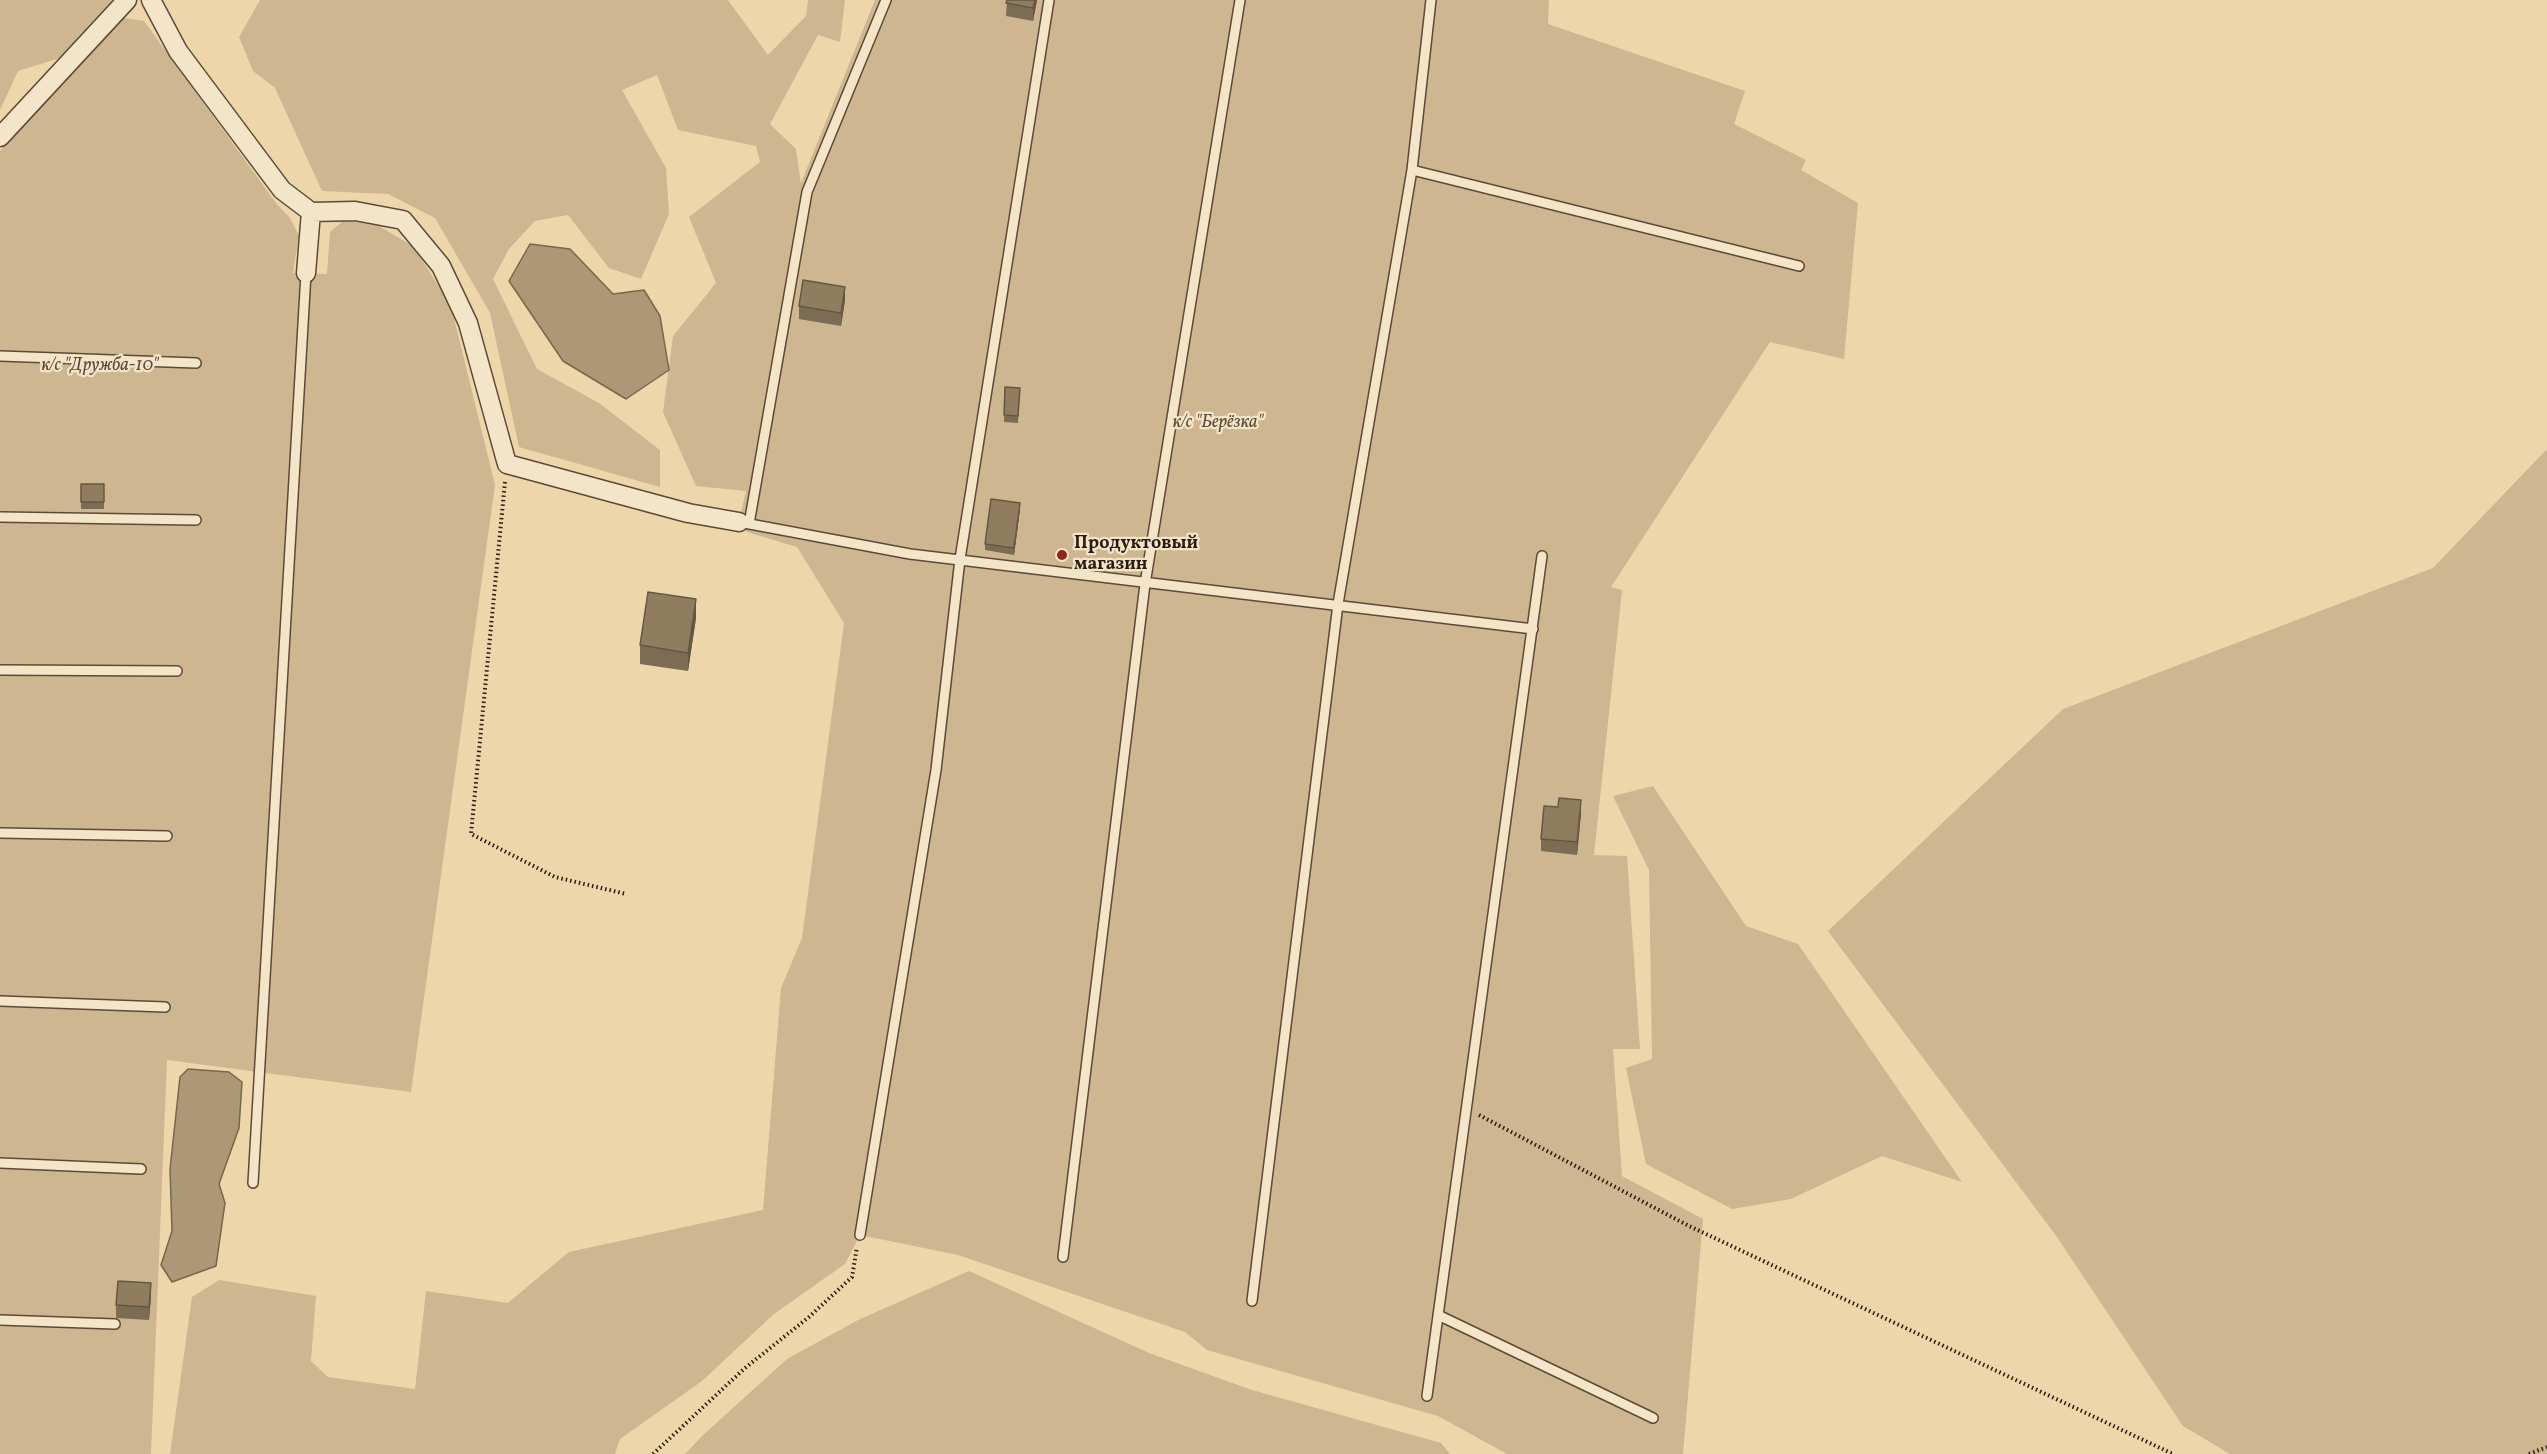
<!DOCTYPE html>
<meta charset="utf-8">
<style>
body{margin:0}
canvas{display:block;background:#eed6ab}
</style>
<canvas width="2547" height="1454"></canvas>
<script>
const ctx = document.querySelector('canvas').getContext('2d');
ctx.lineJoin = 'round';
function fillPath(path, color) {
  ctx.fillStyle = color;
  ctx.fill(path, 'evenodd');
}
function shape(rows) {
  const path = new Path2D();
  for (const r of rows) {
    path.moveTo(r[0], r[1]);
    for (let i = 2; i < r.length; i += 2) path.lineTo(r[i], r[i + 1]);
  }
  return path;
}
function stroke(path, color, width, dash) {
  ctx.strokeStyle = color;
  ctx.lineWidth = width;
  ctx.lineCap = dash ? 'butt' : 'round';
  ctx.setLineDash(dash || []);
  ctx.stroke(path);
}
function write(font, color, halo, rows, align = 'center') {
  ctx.font = font + ' Vollkorn,serif';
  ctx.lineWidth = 4.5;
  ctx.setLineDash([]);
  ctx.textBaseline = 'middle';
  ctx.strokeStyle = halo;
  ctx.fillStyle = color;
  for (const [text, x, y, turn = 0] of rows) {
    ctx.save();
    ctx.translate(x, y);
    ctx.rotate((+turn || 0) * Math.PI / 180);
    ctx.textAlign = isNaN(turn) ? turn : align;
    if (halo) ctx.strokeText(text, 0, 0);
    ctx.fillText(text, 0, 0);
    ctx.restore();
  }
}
const green = shape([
 [0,0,113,0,63,57,18,71,0,110],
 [260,0,728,0,768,55,806,16,808,0,845,0,840,42,818,35,770,124,796,149,801,183,875,0,1549,0,1548,24,1745,91,1734,124,1806,160,1801,170,1858,203,1844,359,1770,342,1611,587,1622,590,1594,855,1627,856,1640,1049,1613,1049,1622,1176,1703,1219,1683,1454,1507,1454,1438,1416,1207,1350,1185,1332,958,1255,860,1235,845,1264,774,1314,702,1381,620,1439,615,1454,170,1454,192,1297,219,1280,316,1296,311,1361,328,1377,415,1389,426,1291,508,1303,569,1252,763,1210,781,988,802,938,844,623,797,547,747,532,739,522,746,491,696,486,663,412,673,336,716,283,689,217,760,162,756,146,678,130,657,75,622,90,666,168,669,214,641,279,609,268,568,215,535,221,509,249,493,279,537,369,599,403,660,450,660,487,519,447,490,313,435,218,388,194,322,191,275,88,253,71,239,37],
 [124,18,144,21,276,203,290,218,299,236,293,273,327,274,330,232,344,220,379,226,414,247,451,306,495,485,411,1092,167,1060,151,1454,0,1454,0,151],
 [2547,449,2547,1454,2230,1454,2183,1426,2057,1237,1828,931,2063,709,2433,568],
 [1653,786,1746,926,1798,944,1962,1182,1882,1156,1791,1199,1732,1209,1646,1164,1626,1068,1652,1059,1649,870,1613,796],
 [969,1271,1149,1353,1252,1390,1441,1443,1450,1454,685,1454,702,1436,787,1359,858,1320]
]);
const water = shape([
 [530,244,570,249,613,294,644,290,660,316,669,370,626,399,563,361,509,281,530,244],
 [188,1069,229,1072,242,1082,239,1128,219,1184,225,1203,216,1266,172,1282,161,1265,172,1231,170,1169,180,1077,188,1069]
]);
const path = shape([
 [505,482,471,834,555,877,626,894],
 [1479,1115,1689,1226,2173,1454],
 [653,1454,745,1368,809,1317,852,1277,857,1247],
 [2529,1454,2547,1447]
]);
const lane = shape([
 [1412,170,1799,266],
 [0,356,196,363],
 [0,517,196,520],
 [739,522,910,554,1533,629],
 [749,524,807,192,886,0],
 [0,670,177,671],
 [0,833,167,836],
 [0,1001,165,1007],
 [0,1163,141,1169],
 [253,1183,306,273],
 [860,1235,936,770,960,559,1049,0],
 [1063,1257,1145,584,1240,0],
 [1252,1301,1338,604,1412,170,1431,0],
 [1438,1315,1653,1418],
 [0,1320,115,1324],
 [1427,1396,1542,556]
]);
const street = shape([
 [151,0,178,51,282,190,311,212,355,211,403,220,441,266,468,323,507,464,688,513,739,522],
 [0,137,127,0],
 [306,273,311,212]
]);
const wall = shape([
 [1007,0,1037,0,1033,21,1006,16],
 [845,300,841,326,799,319,799,306],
 [1005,387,1020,388,1018,423,1004,422],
 [81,484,104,484,104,509,81,509],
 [1020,509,1014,555,985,550,985,544],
 [696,618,688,671,640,664,640,645],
 [1581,813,1577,855,1541,851,1541,839],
 [151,1296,149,1320,116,1318,116,1305]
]);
const shadedWall = shape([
 [1035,0,1037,0,1033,21,1033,8],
 [845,287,845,300,841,326,841,313],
 [1020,503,1020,509,1014,555,1014,548],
 [696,599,696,618,688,671,688,653],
 [1581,800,1581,813,1577,855,1577,842],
 [151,1283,151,1296,149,1320,149,1307]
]);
const building = shape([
 [1007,0,1035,0,1033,8,1006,3,1007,0],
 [803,280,845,287,841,313,799,306,803,280],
 [1005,387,1020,388,1018,416,1004,415,1005,387],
 [81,484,104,484,104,502,81,502,81,484],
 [991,499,1020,503,1014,548,985,544,991,499],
 [648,592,696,599,688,653,640,645,648,592],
 [1559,798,1581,800,1577,842,1541,839,1544,806,1558,807,1559,798],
 [118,1281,151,1283,149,1307,116,1305,118,1281]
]);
const markers = [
 [1062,555,6,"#8f2418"]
];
const parkNames = [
 ["к/с \"Дружба-10\"",100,367],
 ["к/с \"Берёзка\"",1218,424]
];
const poiNames = [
 ["Продуктовый",1074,545],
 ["магазин",1074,566]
];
fillPath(green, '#cdb690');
fillPath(water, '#ac9776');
stroke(water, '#78664d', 1.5);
stroke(lane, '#5c4a36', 12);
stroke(street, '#5c4a36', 21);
stroke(path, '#2b1c0f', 4, [1.5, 3]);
stroke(lane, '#f4e4c8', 9);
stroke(street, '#f4e4c8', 18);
fillPath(wall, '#7c6c53');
fillPath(shadedWall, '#655843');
fillPath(building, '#907d60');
stroke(building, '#655843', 1.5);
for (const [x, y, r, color] of markers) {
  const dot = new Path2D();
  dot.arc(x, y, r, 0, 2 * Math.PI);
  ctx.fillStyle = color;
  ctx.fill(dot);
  stroke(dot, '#f4e4c8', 2);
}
write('italic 18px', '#5c4a36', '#f4e4c8', parkNames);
write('bold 18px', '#2b1c0f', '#f4e4c8', poiNames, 'left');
</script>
